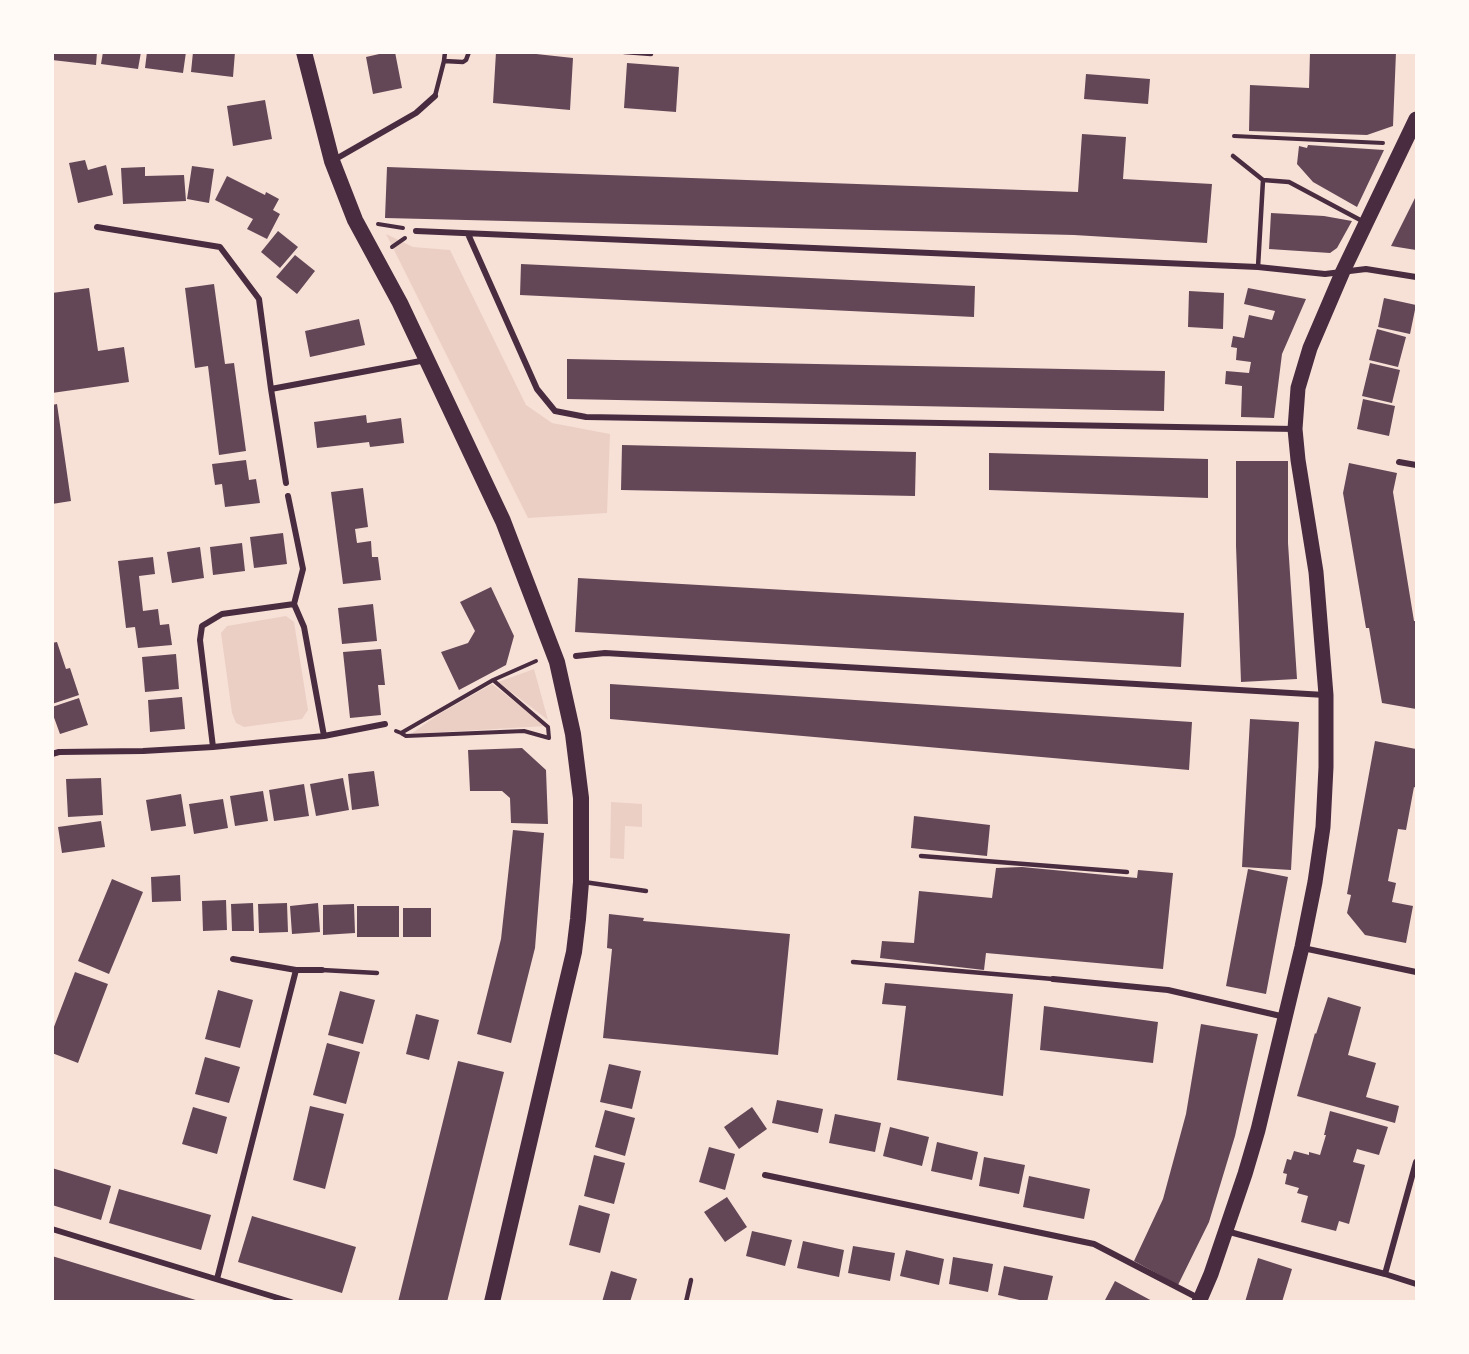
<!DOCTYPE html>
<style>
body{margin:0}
#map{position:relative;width:1469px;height:1354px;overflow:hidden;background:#f7e1d7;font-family:Rubik,sans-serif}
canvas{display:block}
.frame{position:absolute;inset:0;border:54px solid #fffaf5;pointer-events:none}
</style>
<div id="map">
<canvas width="1469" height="1354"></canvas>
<div class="frame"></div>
</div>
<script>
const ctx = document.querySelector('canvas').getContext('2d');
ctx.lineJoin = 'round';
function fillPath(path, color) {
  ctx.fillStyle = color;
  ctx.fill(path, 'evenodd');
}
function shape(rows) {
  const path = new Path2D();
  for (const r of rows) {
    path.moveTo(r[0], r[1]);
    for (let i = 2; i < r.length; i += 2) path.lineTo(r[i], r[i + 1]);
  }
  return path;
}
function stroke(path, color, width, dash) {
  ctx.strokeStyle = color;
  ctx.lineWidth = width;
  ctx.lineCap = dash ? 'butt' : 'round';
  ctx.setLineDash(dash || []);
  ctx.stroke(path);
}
const green = shape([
 [386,234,413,247,450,250,526,405,552,423,610,434,607,513,528,518],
 [286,616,294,622,308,710,302,719,244,727,236,723,232,713,221,633,227,626],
 [534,669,548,720,498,682],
 [492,684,546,726,411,734,439,714],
 [611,802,642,804,642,827,625,826,624,859,610,858]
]);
const building = shape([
 [52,52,97,52,96,65,52,60],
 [103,52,141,52,138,69,101,64],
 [147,52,186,52,183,73,145,68],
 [193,52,235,52,233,77,191,72],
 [388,52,395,52,402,88,373,94,366,57],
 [496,52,518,52,573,58,570,110,493,103],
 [1310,52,1396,52,1393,126,1367,135,1249,131,1250,85,1309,88],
 [627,63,679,67,676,112,624,108],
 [1086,74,1150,79,1148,104,1084,99],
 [265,100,272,139,233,146,227,106],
 [1082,134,1126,137,1123,179,1212,184,1207,243,1074,235,385,218,387,167,1078,192],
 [1308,145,1384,150,1357,207,1313,182,1297,164,1299,146,1307,148],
 [85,160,88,170,106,165,113,195,78,203,69,163],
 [192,166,214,169,209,203,187,199],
 [145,167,145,176,184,175,186,201,123,204,121,168],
 [227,176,265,195,266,192,279,199,273,210,280,214,267,239,247,229,253,219,215,200],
 [1416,196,1416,250,1391,246],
 [1271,213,1324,216,1352,221,1337,248,1330,253,1269,249],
 [278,231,298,247,280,268,261,252],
 [295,255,315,271,297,294,276,277],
 [521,264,975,286,974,317,520,295],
 [214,284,225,364,234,363,246,451,219,455,208,366,195,368,185,288],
 [89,288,98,351,124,347,129,382,52,393,52,293],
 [1248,288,1306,299,1282,354,1274,418,1241,417,1242,386,1225,384,1226,371,1249,373,1251,362,1236,360,1237,348,1231,347,1233,336,1244,338,1249,315,1272,320,1275,311,1244,304],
 [1189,291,1224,293,1223,329,1188,327],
 [1384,298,1416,305,1410,334,1378,327],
 [359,319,365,345,310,357,305,331],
 [1377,329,1406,337,1398,367,1369,360],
 [567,359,1165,371,1164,411,567,399],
 [1370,363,1400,370,1392,403,1362,396],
 [1363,399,1395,406,1389,436,1357,429],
 [57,404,71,501,52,504,52,405],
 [366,415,367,423,401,418,404,443,370,447,369,442,317,448,314,422],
 [622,445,916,452,915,496,621,490],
 [989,453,1208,459,1208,498,989,490],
 [246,460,249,480,256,479,260,503,225,507,222,484,215,485,212,464],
 [1236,461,1288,461,1288,543,1297,679,1241,682,1236,546],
 [1349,463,1397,473,1393,492,1414,621,1416,621,1416,709,1382,703,1369,628,1366,628,1343,493],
 [363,488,368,527,355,529,357,543,371,541,372,557,378,557,381,580,343,584,331,492],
 [283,533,287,564,254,568,250,537],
 [242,543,245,571,213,575,210,547],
 [200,547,204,578,172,583,167,552],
 [153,557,155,574,139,576,143,611,158,609,160,625,169,624,172,645,138,648,135,627,126,628,118,561],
 [578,578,1184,613,1181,667,575,632],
 [491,587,514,636,506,665,459,690,441,652,468,643,475,631,460,602],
 [373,604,377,641,342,644,338,608],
 [57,642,66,669,70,668,79,695,52,704,52,643],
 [381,649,385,685,378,685,381,715,350,718,343,652],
 [176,654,179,689,145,692,142,657],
 [610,684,1192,722,1189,770,610,719],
 [182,697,185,729,150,732,148,700],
 [79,698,88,725,60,734,52,712,52,707],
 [1250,719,1299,722,1291,870,1242,867],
 [1375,741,1416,749,1416,788,1414,787,1406,830,1398,829,1388,881,1396,883,1392,902,1413,906,1406,943,1365,935,1347,913,1351,895,1347,894],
 [522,748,546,770,548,824,511,823,510,798,502,791,470,791,468,750],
 [374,771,379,806,352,810,348,774],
 [101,778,103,815,68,817,66,779],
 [343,778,349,810,316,816,310,784],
 [304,784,309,816,274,821,269,790],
 [263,791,268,821,235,826,230,796],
 [181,794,186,826,151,831,146,800],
 [223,799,228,828,194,834,189,804],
 [914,816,990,825,987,856,911,848],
 [101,821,105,847,62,853,58,827],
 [513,830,544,833,535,948,511,1043,477,1034,501,939],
 [1022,867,1137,878,1138,870,1173,873,1163,969,986,953,984,970,880,958,882,941,914,943,919,891,992,898,996,868],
 [1248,869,1288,877,1266,994,1226,986],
 [180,875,181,901,152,902,151,877],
 [112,879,143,892,109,974,78,961],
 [226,900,227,930,203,931,202,901],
 [253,903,254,931,232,931,231,904],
 [287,903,288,932,259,933,258,904],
 [318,903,320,932,292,934,290,906],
 [354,904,355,933,323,935,323,905],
 [357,906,399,906,399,937,357,937],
 [403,908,431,908,431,937,403,937],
 [609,914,644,918,643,921,790,934,778,1055,603,1038,612,949,607,948],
 [75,972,108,984,78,1063,52,1053,52,1032],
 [885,983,1013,994,1003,1096,897,1080,906,1006,882,1004],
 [218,990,253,1000,240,1048,205,1039],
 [340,991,375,1000,363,1044,328,1035],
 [1328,997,1361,1007,1348,1055,1376,1063,1366,1097,1399,1106,1395,1123,1297,1096,1315,1033,1316,1034],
 [1044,1006,1158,1022,1153,1063,1040,1050],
 [416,1014,439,1020,429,1060,406,1054],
 [1201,1024,1258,1034,1235,1136,1209,1222,1178,1285,1134,1261,1163,1199,1186,1114],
 [327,1043,360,1052,346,1104,313,1095],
 [205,1057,240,1067,229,1103,195,1094],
 [458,1061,504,1072,447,1302,398,1302],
 [609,1064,641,1071,632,1109,600,1102],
 [777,1100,823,1109,818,1133,772,1123],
 [310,1106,344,1114,325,1189,293,1180],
 [193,1107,227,1117,217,1154,182,1144],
 [752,1107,767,1129,739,1149,724,1127],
 [605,1110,635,1118,625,1156,595,1147],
 [1330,1111,1388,1127,1379,1155,1357,1149,1353,1162,1365,1165,1349,1224,1339,1221,1336,1231,1301,1222,1308,1196,1297,1193,1299,1188,1285,1184,1287,1174,1283,1173,1287,1159,1291,1160,1294,1151,1309,1155,1309,1152,1320,1155,1326,1135,1324,1135],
 [835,1114,881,1123,875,1152,829,1143],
 [890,1127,929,1137,922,1166,883,1156],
 [937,1142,978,1152,972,1180,931,1171],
 [709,1147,735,1154,725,1190,699,1182],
 [594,1155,625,1163,614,1204,584,1196],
 [984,1157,1025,1165,1019,1194,979,1186],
 [52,1168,111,1186,101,1220,52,1205],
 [1029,1176,1090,1189,1084,1219,1023,1207],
 [119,1189,211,1215,201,1250,109,1223],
 [727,1197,747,1227,725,1242,704,1212],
 [579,1205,610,1214,600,1253,569,1245],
 [252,1216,356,1247,342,1293,238,1262],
 [752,1231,792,1240,785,1266,746,1256],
 [803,1241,844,1250,839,1277,797,1268],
 [853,1246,895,1253,890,1281,848,1273],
 [906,1250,944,1259,939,1285,900,1276],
 [52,1256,199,1301,199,1302,52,1302],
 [953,1257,993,1264,988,1292,949,1284],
 [1258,1258,1292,1269,1282,1302,1245,1302],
 [1004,1266,1053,1276,1047,1302,1028,1302,998,1295],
 [611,1271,637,1279,630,1302,602,1302],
 [1115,1281,1154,1302,1104,1302]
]);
const path = shape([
 [1234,136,1383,143],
 [378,224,403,228],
 [392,247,405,238],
 [493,680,536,661],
 [396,731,401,733,406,736,524,731,549,738,548,727,493,680,401,733]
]);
const service = shape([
 [624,52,651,54],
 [444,61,463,62,466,60,469,52],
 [435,96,444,61,445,52],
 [1233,156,1263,180],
 [1258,267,1263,180,1289,182,1364,222],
 [921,856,1127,872],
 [584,882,646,891],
 [853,962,1053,979],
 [322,970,377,973],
 [686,1302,691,1280]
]);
const minor = shape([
 [334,160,416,113,435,96],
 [97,227,220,247,259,299,271,389,286,483],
 [416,231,1258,267,1325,274,1366,269,1416,277],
 [468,234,537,389,555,411,586,417,1295,429],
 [271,389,426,360],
 [1399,462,1416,465],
 [288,496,303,569,294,604],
 [576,656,605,653,1325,695],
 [213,747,200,640,202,626,222,614,294,604,304,627,324,736],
 [52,754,59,752,143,751,213,747,324,736,385,724],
 [1303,948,1416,972],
 [233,959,296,970,322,970],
 [1053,979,1168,990,1285,1017],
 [765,1175,1094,1244,1200,1299],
 [52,1229,291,1302],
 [1226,1231,1385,1274,1416,1284],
 [1385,1274,1416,1162],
 [217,1279,296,970]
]);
const primary = shape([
 [1199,1302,1211,1274,1245,1174,1258,1130,1302,947,1315,882,1323,827,1326,767,1326,695,1316,572,1298,460,1295,429,1298,388,1310,348,1343,271,1416,119]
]);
const trunk = shape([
 [304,52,332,161,355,220,400,303,503,521,557,662,573,734,581,798,581,882,578,919,574,952,559,1015,492,1302]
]);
fillPath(green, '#ebcfc5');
fillPath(building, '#644757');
stroke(path, '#4a2c40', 4);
stroke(service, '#4a2c40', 4.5);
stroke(minor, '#4a2c40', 6);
stroke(primary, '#4a2c40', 15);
stroke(trunk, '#4a2c40', 16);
</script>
